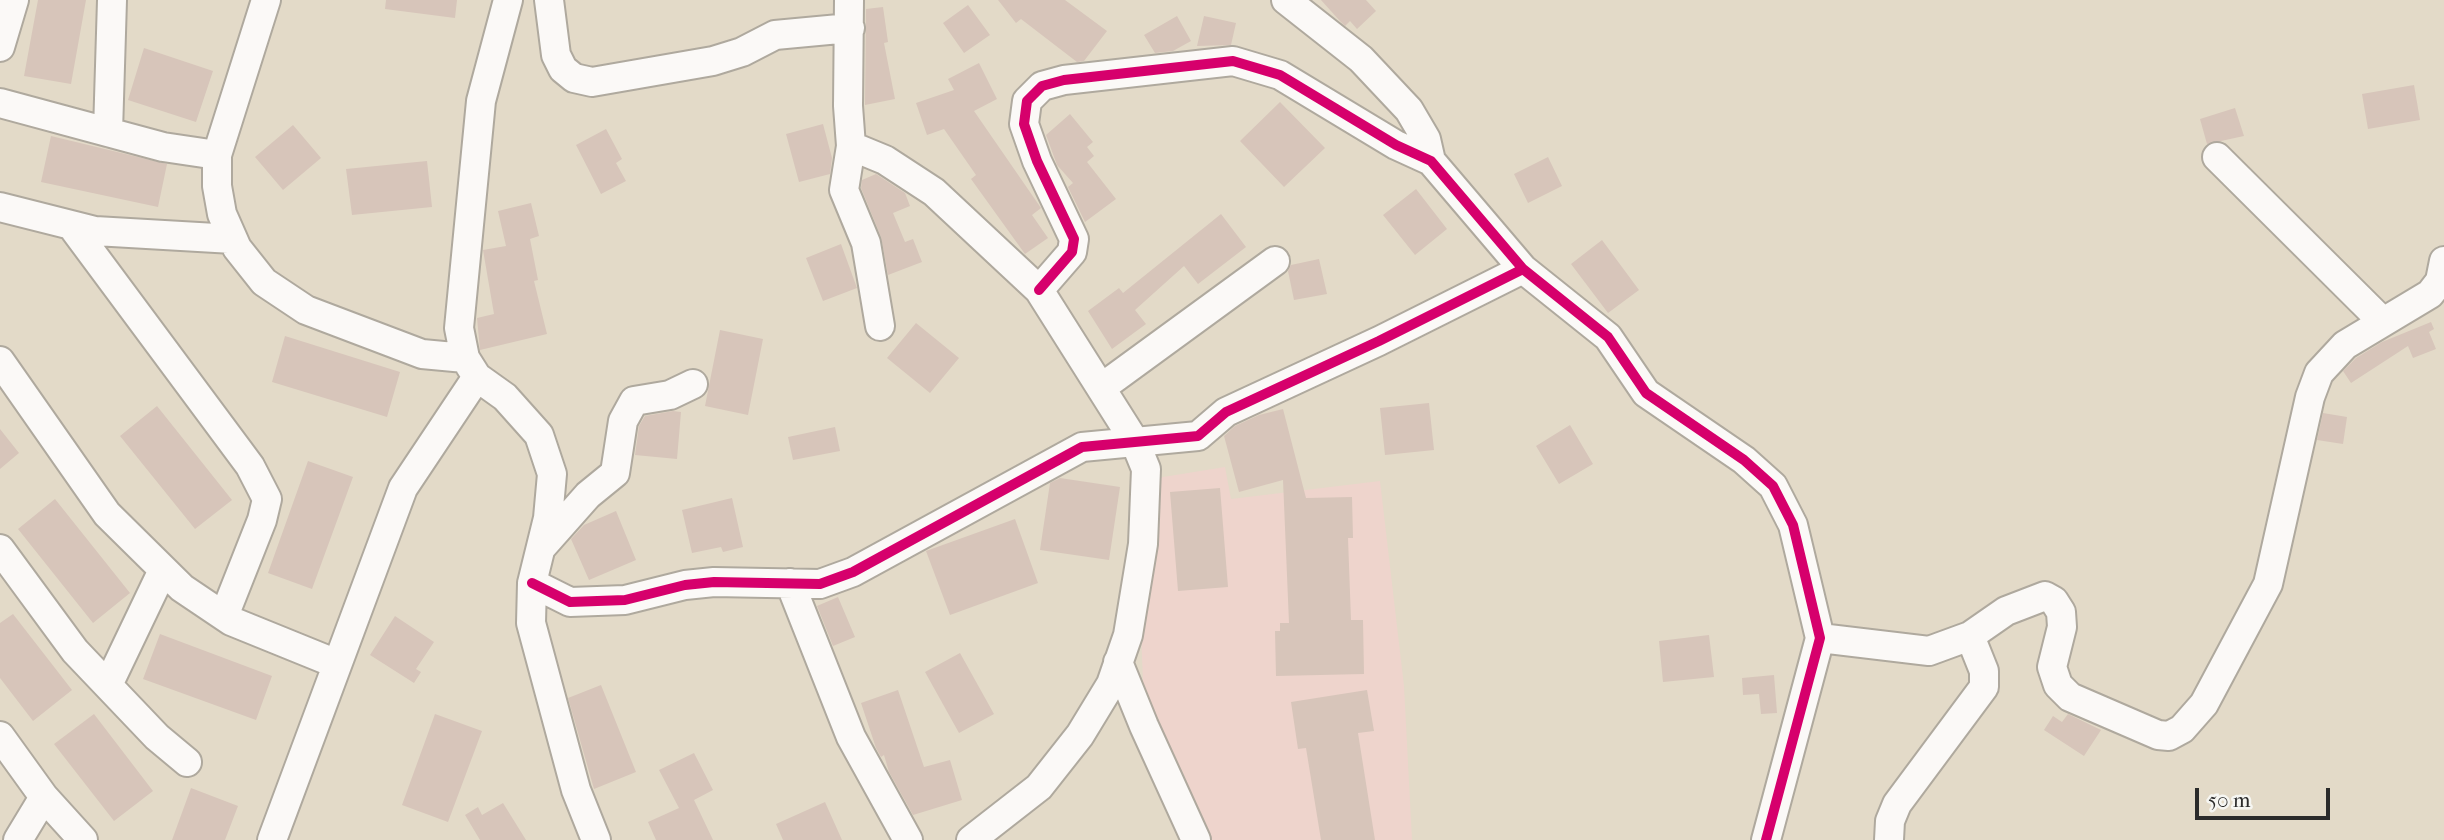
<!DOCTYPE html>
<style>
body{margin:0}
#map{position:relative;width:2444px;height:840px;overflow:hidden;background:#e3dac8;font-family:"IM FELL French Canon",serif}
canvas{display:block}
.scale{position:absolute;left:2195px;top:788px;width:135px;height:32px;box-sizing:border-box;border:4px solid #2b2b2b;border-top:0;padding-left:9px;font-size:21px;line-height:24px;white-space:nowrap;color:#2b2b2b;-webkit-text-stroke:5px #f6f6f2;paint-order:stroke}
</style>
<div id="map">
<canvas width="2444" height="840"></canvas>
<div class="scale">50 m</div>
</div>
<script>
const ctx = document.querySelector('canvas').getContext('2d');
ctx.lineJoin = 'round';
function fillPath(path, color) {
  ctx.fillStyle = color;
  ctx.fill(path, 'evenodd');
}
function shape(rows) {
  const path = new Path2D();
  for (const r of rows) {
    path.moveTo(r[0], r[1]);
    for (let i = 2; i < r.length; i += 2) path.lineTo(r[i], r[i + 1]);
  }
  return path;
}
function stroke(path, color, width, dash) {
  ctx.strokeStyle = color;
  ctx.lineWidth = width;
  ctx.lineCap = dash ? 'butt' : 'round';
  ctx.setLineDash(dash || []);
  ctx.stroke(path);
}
const built = shape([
 [1225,467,1231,499,1380,481,1404,686,1412,840,1207,840,1144,707,1141,632,1157,478]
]);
const building = shape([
 [38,0,86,0,71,84,24,76],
 [386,0,457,0,455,18,385,9],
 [998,0,1065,0,1107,31,1084,61,1077,62,1021,19,1016,23],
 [1321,0,1366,0,1376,11,1357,29,1350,21,1345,26,1339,20],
 [968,5,990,35,964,53,943,23],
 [883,7,888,42,884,43,895,99,865,105,866,9],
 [1177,16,1191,41,1173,51,1155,53,1144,35],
 [1204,16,1236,23,1231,45,1197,46],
 [144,48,213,71,196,122,128,100],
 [979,63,997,99,974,111,1041,208,1032,215,1048,238,1025,254,971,179,976,175,944,129,927,135,916,103,954,90,948,79],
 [2414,85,2420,120,2368,129,2362,94],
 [1280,102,1325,148,1284,187,1240,141],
 [2235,108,2244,136,2207,144,2200,119],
 [1070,114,1093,142,1087,147,1094,156,1087,162,1116,199,1085,222,1068,187,1073,183,1057,165,1046,135],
 [823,124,832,158,830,174,799,182,786,134],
 [293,125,321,158,283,190,255,157],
 [606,129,622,159,616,163,626,181,601,194,576,145],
 [51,136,167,164,158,207,41,182],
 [1548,157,1562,186,1528,203,1514,174],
 [427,161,432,207,352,215,346,169],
 [876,174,905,193,910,206,893,213,905,242,913,239,922,262,888,275,881,237,861,188,862,180],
 [1416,189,1447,229,1415,255,1383,215],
 [531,203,539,236,530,239,538,280,534,281,547,334,480,350,477,318,494,314,483,250,506,246,498,211],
 [1221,214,1246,247,1198,284,1184,266,1135,310,1146,324,1112,349,1088,311,1119,288,1123,293],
 [1602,240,1639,290,1608,313,1571,264],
 [841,244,857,288,823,301,806,258],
 [1319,259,1327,294,1294,300,1288,271,1291,265],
 [2431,322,2434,329,2429,332,2436,349,2413,358,2408,346,2351,383,2343,371,2356,358,2382,342],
 [916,323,959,358,930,393,887,358],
 [720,330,763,339,748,415,705,406],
 [285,336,400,372,387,417,272,382],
 [1429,403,1434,450,1385,455,1380,408],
 [157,406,232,500,195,529,120,436],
 [1283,409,1306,498,1352,497,1353,538,1348,538,1351,620,1363,620,1364,674,1276,676,1275,631,1280,631,1280,623,1289,623,1283,480,1239,492,1224,436,1235,426,1259,415],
 [673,411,681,412,677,459,635,455,639,426,645,416],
 [2323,413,2347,417,2343,444,2317,440],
 [1570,425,1593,464,1559,484,1536,446],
 [835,427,840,451,793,460,788,437],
 [0,429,19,453,0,469],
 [308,461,353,477,312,589,268,573],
 [1060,478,1120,487,1109,560,1040,550,1050,483],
 [1220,488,1228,587,1178,591,1170,492],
 [732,498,743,547,723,552,721,547,692,553,682,510],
 [55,499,130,593,93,623,18,529],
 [616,511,636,560,589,580,571,539,584,525],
 [1015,519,1038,583,950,615,926,551],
 [838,597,855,637,833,646,817,606],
 [13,614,72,690,33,721,0,678,0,623],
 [395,616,434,642,416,669,421,672,414,683,370,655],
 [160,634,272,676,256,720,143,679],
 [1709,635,1714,677,1663,682,1659,641],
 [960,653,994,714,959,733,925,672],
 [1774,675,1777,713,1761,714,1759,694,1743,695,1742,678],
 [601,685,636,772,594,789,568,698],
 [898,690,924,767,950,760,962,800,913,815,889,772,884,755,881,757,876,748,861,703],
 [1367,690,1374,731,1358,733,1375,840,1321,840,1306,748,1298,749,1291,702],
 [94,714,153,791,114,821,54,744],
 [435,714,482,731,448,822,402,805],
 [2068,714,2101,730,2084,756,2044,730,2053,716,2062,722],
 [694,753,713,790,694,800,713,840,656,840,648,822,679,808,659,770],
 [191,788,238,806,225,840,172,840],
 [825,802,842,840,783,840,776,824],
 [503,803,526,840,480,840,465,815,478,807,482,815]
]);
const minor = shape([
 [266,0,217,155,217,186,222,214,237,248,264,282,306,310,422,354,465,358],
 [508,0,481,101,459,328,465,358,477,377,505,397,539,435,552,474,548,518,532,583,531,623,576,790,596,840],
 [549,0,556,55,563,69,574,78,592,82,713,61,742,52,775,35,850,28],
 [849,0,848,106,851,146,844,190,866,243,880,326],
 [1286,0,1361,59,1409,110,1426,139,1431,161],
 [0,47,14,0],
 [0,103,163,147,217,155],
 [108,132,112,0],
 [851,146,885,160,934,192,1039,290,1135,442,1146,469,1143,544,1128,635,1111,684,1080,735,1039,787,971,840],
 [2217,157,2383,322],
 [0,207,95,231,233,239],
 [71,225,250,466,267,499,262,520,224,616],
 [1039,290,1072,252,1074,239,1037,161,1024,124,1027,101,1042,86,1064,80,1233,61,1280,75,1396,145,1431,161,1523,269,1608,337,1646,393,1744,460,1773,486,1793,525,1820,638,1766,840],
 [0,361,107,514,182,588,231,621,337,664],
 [1101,388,1275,261],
 [541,548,588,495,615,473,623,421,634,401,670,395,693,384],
 [0,549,75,651,157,737,187,762],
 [532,583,570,602,625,600,685,585,714,582,820,584,853,572,1082,447,1198,436,1226,412,1379,341,1523,269],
 [790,583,851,737,908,840],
 [1820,638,1929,651,1970,636,2006,611,2045,596,2054,601,2061,612,2062,627,2052,667,2058,685,2070,697,2158,735,2169,736,2182,729,2204,704,2268,584,2310,397,2319,373,2345,345,2430,294,2440,281,2444,261],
 [1118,662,1144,726,1196,840],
 [108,685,163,570],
 [0,736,44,797,83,840],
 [18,840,44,797],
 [272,840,403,488,477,377],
 [1889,840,1890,821,1897,804,1984,687,1984,671,1970,636]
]);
const cycleway = shape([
 [1039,290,1072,252,1074,239,1037,161,1024,124,1027,101,1042,86,1064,80,1233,61,1280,75,1396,145,1431,161,1523,269,1608,337,1646,393,1744,460,1773,486,1793,525,1820,638,1766,840],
 [532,583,570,602,625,600,685,585,714,582,820,584,853,572,1082,447,1198,436,1226,412,1379,341,1523,269]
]);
fillPath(built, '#eed4cc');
fillPath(building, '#d7c5ba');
stroke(minor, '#afa99e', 32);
stroke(minor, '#fbf9f7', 28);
stroke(cycleway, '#d6006c', 10);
</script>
